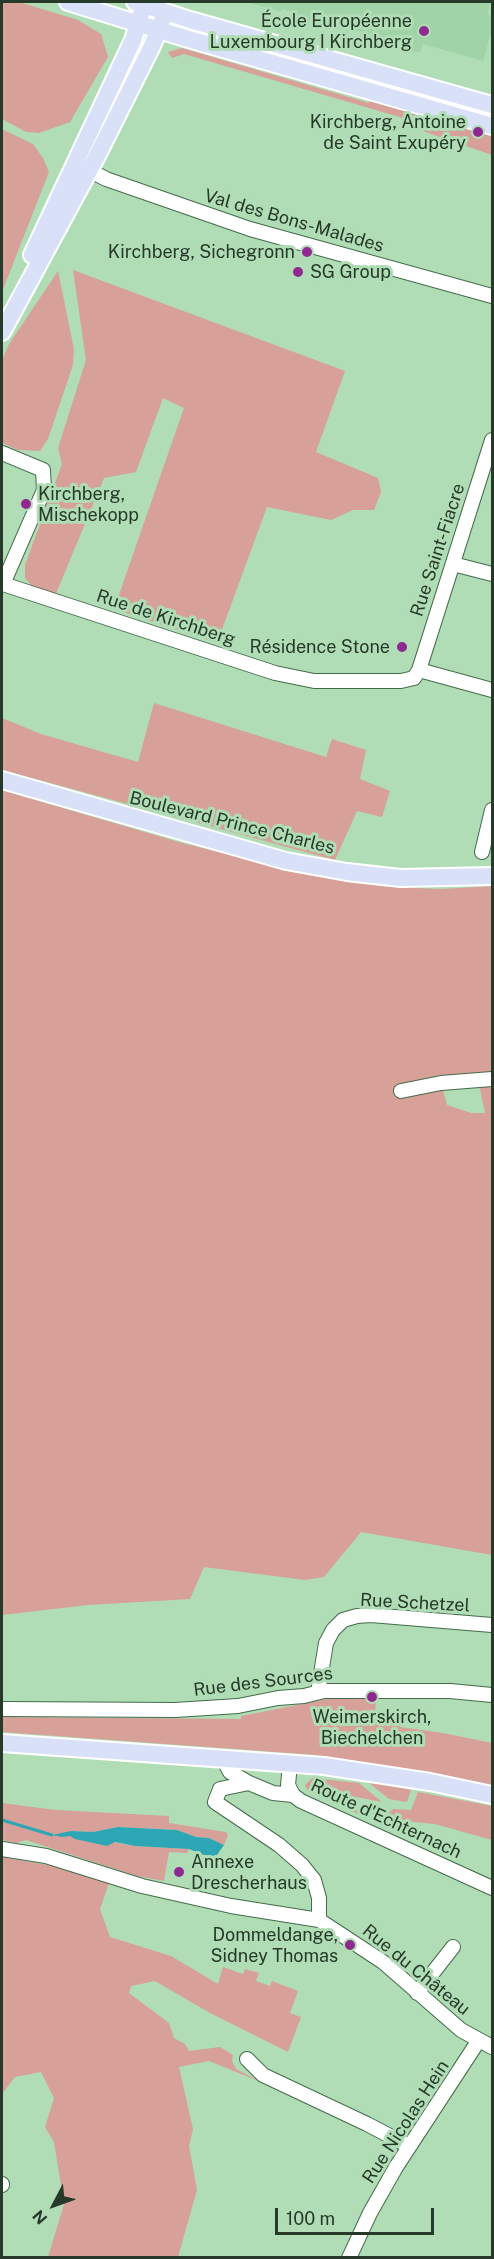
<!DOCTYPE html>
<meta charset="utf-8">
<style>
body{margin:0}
#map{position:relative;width:494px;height:2259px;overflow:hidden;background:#b0ddb6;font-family:"Public Sans",sans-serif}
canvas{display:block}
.frame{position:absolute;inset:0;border:3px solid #273929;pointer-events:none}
.north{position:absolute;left:24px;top:2175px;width:60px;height:60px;-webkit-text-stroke:4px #b0ddb6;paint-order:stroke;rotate:229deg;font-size:16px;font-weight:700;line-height:24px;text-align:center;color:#273929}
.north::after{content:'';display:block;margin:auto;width:21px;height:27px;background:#273929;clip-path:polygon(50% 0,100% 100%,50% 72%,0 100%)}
.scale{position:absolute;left:275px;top:2208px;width:159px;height:27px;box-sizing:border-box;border:3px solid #273929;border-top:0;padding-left:8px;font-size:18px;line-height:21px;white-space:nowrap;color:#273929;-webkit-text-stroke:4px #b0ddb6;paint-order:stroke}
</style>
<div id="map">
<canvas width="494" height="2259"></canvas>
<div class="frame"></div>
<div class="north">N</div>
<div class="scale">100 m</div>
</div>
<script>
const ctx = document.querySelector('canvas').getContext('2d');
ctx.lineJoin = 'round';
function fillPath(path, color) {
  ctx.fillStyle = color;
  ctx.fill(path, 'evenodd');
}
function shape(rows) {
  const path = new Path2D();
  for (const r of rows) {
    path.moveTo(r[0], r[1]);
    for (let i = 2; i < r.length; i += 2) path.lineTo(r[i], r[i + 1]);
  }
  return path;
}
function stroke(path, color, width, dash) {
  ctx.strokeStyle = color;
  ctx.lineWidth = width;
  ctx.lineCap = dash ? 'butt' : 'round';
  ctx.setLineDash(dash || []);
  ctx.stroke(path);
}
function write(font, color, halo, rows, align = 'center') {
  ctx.font = font + ' "Public Sans",sans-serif';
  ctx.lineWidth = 6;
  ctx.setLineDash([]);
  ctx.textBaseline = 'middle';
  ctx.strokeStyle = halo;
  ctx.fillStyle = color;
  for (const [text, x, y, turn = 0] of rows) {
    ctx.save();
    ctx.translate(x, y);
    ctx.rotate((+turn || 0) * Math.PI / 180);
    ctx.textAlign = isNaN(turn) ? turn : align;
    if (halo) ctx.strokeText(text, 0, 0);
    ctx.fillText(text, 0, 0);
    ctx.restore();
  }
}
const built = shape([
 [246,2,491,2,487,14,492,16,492,29,483,61,423,44,420,53,361,35,362,32,352,29,351,32,292,15,292,12,282,9,281,12]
]);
const green = shape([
 [2,2,19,2,78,20,101,34,108,57,70,122,39,133,26,132,2,119],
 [182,48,369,103,371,100,492,134,492,155,408,126,410,120,184,54,172,58,168,52],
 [2,129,33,144,43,158,49,172,2,292],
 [73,270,345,371,316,452,378,478,381,492,374,510,353,510,331,520,267,507,217,643,114,609,184,408,163,398,136,472,104,478,55,596,31,585,25,578,25,565,62,464,58,448,86,360],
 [58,271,74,349,73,365,48,439,40,451,18,450,2,443,2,360,9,344],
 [154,703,326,757,332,739,366,750,360,779,390,791,382,817,357,811,335,860,2,770,2,718,41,734,138,762],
 [2,790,182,843,295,871,347,882,390,887,442,889,492,886,492,1555,361,1532,324,1577,305,1580,204,1567,190,1599,88,1605,2,1615],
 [478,1079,485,1113,471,1113,447,1105,441,1083],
 [332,1698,376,1699,375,1714,400,1714,400,1727,443,1733,492,1743,492,1786,430,1773,316,1755,2,1732,2,1717,241,1719,241,1716],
 [312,1778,359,1783,382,1802,346,1795,344,1802,367,1818,308,1791,305,1785],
 [369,1783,381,1784,411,1790,407,1802,389,1799],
 [418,1792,492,1806,492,1840,435,1824,382,1819,393,1809,411,1810],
 [2,1803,56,1810,169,1816,169,1823,226,1832,228,1835,224,1845,209,1838,196,1837,177,1830,118,1827,93,1832,71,1831,62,1837,70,1835,135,1846,189,1849,187,1853,169,1852,164,1881,137,1876,26,1840,16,1843,2,1840],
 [2,1857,59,1867,109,1883,100,1909,110,1937,171,1956,218,1984,223,1967,243,1974,245,1969,259,1973,256,1981,270,1986,272,1981,298,1991,290,2013,301,2017,288,2052,210,2013,155,1981,131,1986,129,1993,169,2023,174,2038,185,2044,189,2051,220,2047,233,2055,232,2061,236,2069,261,2082,209,2061,179,2067,193,2129,189,2146,197,2190,178,2257,48,2257,64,2204,54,2142,45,2127,54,2098,41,2072,15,2077,2,2094]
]);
const water = shape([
 [118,1827,177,1830,196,1837,209,1838,224,1845,214,1859,189,1849,135,1846,115,1842,107,1846,75,1839,70,1836,62,1837,52,1835,71,1831,93,1832]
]);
const stream = shape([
 [2,1820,52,1835]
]);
const minor = shape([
 [89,170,106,179,250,229,492,296],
 [2,453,43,470,44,490,3,584,275,673,314,681,401,681,414,678,419,670,492,440],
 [453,564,492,574],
 [419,670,492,690],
 [482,852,492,810],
 [401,1091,441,1083,492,1079],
 [318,1692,326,1643,333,1630,343,1620,357,1616,371,1615,492,1625],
 [2,1709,175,1710,238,1706,278,1698,304,1696,324,1691,450,1691,492,1695],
 [222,1757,230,1772,249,1783,273,1793,293,1795],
 [290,1764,288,1785,293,1795,301,1801,492,1888],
 [249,1783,220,1789,215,1802,279,1845,302,1865,314,1880,319,1898,319,1920],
 [2,1849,46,1856,142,1886,231,1906,319,1920,383,1962,461,2030,492,2047],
 [417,1993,453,1947],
 [247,2059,263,2075,367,2124,409,2146],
 [2,2184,2,2185],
 [349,2258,370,2213,396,2167,479,2040]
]);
const major = shape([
 [68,2,185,38,492,126],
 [135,2,190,20,492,105],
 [32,255,133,40,141,14],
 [2,332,97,156,152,46,162,21],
 [2,780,286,861,347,872,401,878,492,876],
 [2,1743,324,1766,430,1782,492,1795]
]);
const markers = [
 [424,31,6,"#8f298f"],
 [478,132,6,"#8f298f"],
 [307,252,6,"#8f298f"],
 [298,272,6,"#8f298f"],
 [26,504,6,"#8f298f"],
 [402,647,6,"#8f298f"],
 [372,1697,6,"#8f298f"],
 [179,1872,6,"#8f298f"],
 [350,1945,6,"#8f298f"]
];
const poiNames = [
 ["École Européenne",412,21],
 ["Luxembourg I Kirchberg",412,42],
 ["Kirchberg, Antoine",466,122],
 ["de Saint Exupéry",466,143],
 ["Kirchberg, Sichegronn",295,252],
 ["SG Group",310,272,"left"],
 ["Kirchberg,",38,494,"left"],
 ["Mischekopp",38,515,"left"],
 ["Résidence Stone",390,647],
 ["Weimerskirch,",372,1717,"center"],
 ["Biechelchen",372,1738,"center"],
 ["Annexe",191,1862,"left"],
 ["Drescherhaus",191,1883,"left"],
 ["Dommeldange,",338,1935],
 ["Sidney Thomas",338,1956]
];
const streetNames = [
 ["Val des Bons-Malades",294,221,16],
 ["Rue Saint-Fiacre",438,550,-72],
 ["Rue de Kirchberg",166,618,18],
 ["Boulevard Prince Charles",232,823,14],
 ["Rue Schetzel",415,1603,3],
 ["Rue des Sources",263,1682,-7],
 ["Route d'Echternach",386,1819,25],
 ["Rue du Château",416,1970,39],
 ["Rue Nicolas Hein",406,2122,-57]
];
fillPath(built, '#a0d3a6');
fillPath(green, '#d7a098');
fillPath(water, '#2da6b6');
stroke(stream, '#2da6b6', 3);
stroke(minor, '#436c49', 16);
stroke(major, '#fff', 20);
stroke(minor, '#fff', 14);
stroke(major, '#d8e1f7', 16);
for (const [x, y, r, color] of markers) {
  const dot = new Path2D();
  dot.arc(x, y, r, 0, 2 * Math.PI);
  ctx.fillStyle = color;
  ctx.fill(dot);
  stroke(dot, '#b0ddb6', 2);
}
write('18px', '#273929', '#b0ddb6', poiNames, 'right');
write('18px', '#273929', '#b0ddb6', streetNames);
</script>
